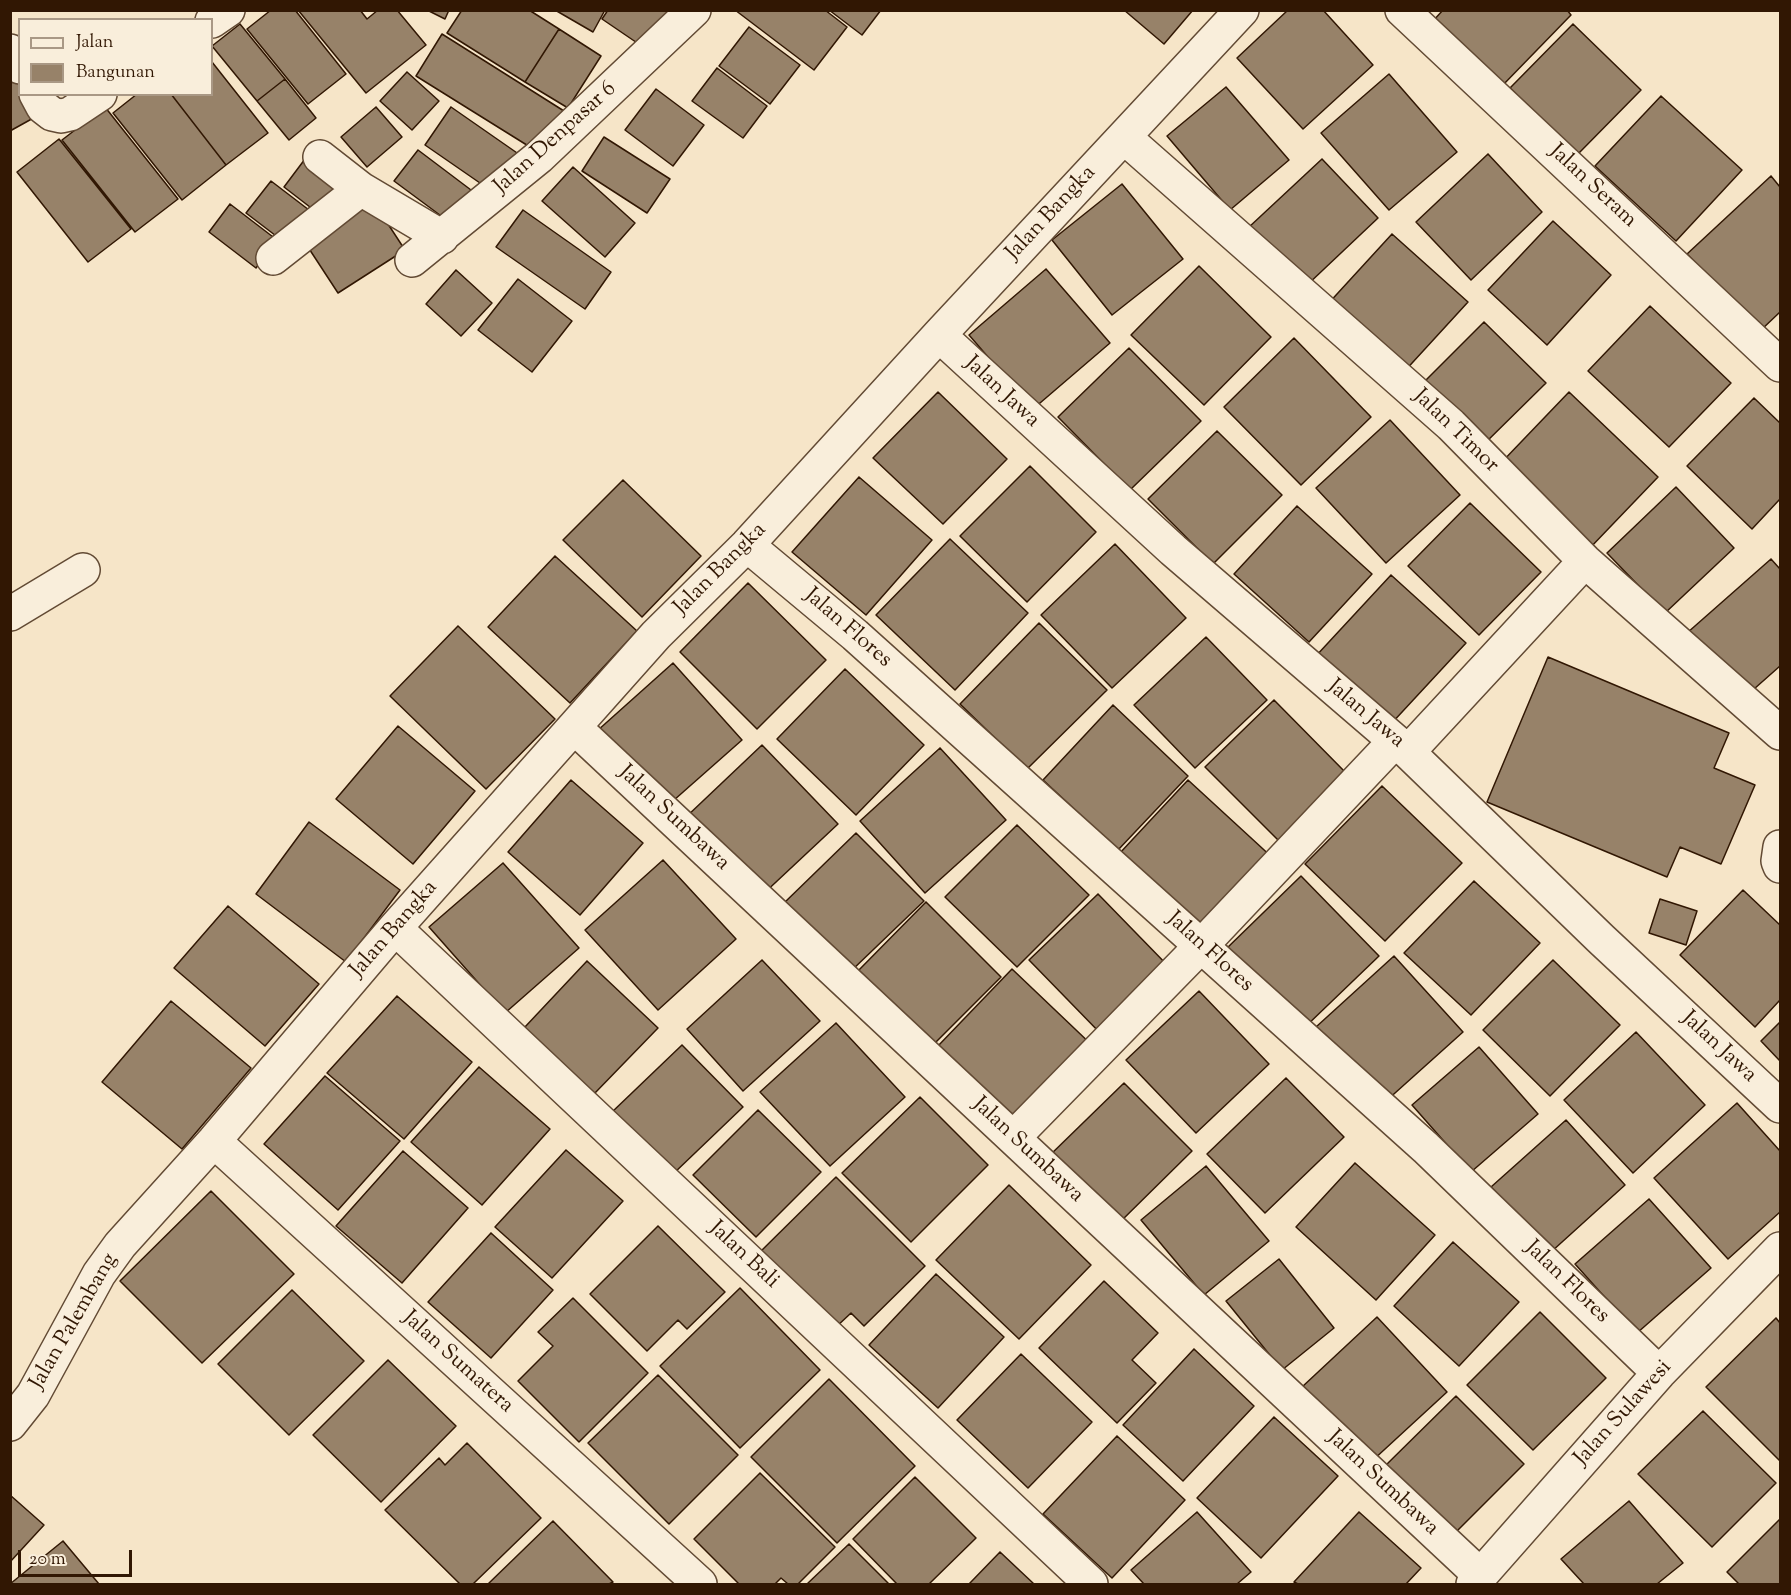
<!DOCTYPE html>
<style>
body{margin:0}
#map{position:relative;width:1791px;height:1595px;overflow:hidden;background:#f6e5c8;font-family:"Sorts Mill Goudy",serif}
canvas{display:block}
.frame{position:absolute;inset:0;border:12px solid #311703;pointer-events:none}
.legend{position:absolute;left:18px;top:18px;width:195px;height:78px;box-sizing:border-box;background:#f9eedb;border:2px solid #a99885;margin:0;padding:8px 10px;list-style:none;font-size:18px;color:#311703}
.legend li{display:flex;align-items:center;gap:12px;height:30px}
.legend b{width:30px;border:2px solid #a99885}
.scale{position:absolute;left:18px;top:1550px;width:114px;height:27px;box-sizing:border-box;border:3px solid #311703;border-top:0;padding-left:8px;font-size:18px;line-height:21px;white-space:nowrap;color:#311703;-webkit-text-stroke:4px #f9eedb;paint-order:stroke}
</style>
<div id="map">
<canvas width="1791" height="1595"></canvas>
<div class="frame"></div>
<ul class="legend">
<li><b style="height:8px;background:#f9eedb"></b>Jalan</li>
<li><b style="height:16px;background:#978269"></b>Bangunan</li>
</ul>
<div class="scale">20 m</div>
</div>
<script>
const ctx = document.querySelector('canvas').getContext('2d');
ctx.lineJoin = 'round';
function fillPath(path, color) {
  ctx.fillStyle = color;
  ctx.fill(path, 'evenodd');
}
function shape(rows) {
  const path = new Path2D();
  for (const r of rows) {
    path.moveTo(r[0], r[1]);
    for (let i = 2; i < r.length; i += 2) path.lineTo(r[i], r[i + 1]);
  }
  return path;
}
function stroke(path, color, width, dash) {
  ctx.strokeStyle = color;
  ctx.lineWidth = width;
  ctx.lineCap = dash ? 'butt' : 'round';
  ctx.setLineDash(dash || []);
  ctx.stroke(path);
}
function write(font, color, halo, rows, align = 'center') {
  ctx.font = font + ' "Sorts Mill Goudy",serif';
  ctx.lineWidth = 4.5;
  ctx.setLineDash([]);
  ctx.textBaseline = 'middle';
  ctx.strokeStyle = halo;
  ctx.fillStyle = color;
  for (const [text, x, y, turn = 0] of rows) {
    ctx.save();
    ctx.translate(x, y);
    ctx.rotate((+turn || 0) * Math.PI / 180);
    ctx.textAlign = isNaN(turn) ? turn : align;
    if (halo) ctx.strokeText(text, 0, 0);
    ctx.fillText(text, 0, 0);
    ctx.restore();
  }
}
const building = shape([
 [271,10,295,10,346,74,308,104,247,29,271,10],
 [298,10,360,10,367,19,378,10,397,10,426,45,366,93,298,10],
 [427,10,449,10,445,19,427,10],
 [462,10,529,10,559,29,525,82,447,33,462,10],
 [555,10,605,10,593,32,555,10],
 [608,10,677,10,649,51,602,19,608,10],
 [735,10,825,10,847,27,814,70,735,10],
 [829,10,881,10,862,35,829,10],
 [1124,10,1193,10,1164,44,1124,10],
 [1288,10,1323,10,1373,65,1303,129,1237,58,1288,10],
 [1443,10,1567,10,1571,15,1501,87,1433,21,1443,10],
 [240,24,285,79,257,101,212,46,240,24],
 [1573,24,1641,90,1578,154,1510,88,1573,24],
 [749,27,800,65,770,104,719,66,749,27],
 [559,29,601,56,568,108,525,82,559,29],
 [442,34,564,111,538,152,416,76,442,34],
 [212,62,268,133,226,165,171,94,212,94,212,62],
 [717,68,767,106,743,138,692,101,717,68],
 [10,71,20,86,20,94,25,94,37,116,10,131,10,71],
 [407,72,439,101,412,130,380,101,407,72],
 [1389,74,1457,152,1389,210,1321,133,1389,74],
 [285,79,316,118,289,140,257,101,285,79],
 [1226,87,1289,160,1230,210,1167,136,1226,87],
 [656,89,704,125,673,166,625,130,656,89],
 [137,94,171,94,226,165,182,200,113,113,137,94],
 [1661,96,1742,170,1676,241,1595,166,1661,96],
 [105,107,178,199,135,232,62,140,105,107],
 [376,107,402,137,367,167,341,137,376,107],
 [451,107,520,155,493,192,425,145,451,107],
 [604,137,670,179,647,213,582,171,604,137],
 [59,139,131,229,88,262,17,172,59,139],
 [418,150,475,193,452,224,394,181,418,150],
 [1488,154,1542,212,1471,280,1416,222,1488,154],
 [305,159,341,186,319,214,284,187,305,159],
 [1322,159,1378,218,1305,287,1248,228,1322,159],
 [573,167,635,223,605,257,542,201,573,167],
 [1771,176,1780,187,1780,312,1760,331,1687,254,1771,176],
 [271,181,309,210,284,242,246,213,271,181],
 [1122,184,1183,259,1112,315,1052,240,1122,184],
 [371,198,405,250,338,293,304,241,371,198],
 [230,204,277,240,256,268,209,232,230,204],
 [523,210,611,272,585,309,496,247,523,210],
 [1553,221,1611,275,1547,345,1488,290,1553,221],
 [1392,234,1468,302,1402,374,1326,306,1392,234],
 [1199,266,1271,337,1204,405,1131,335,1199,266],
 [1046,269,1110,343,1033,409,969,335,1046,269],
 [456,270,492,303,461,336,426,304,456,270],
 [518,279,572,321,532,372,478,330,518,279],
 [1650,306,1731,383,1669,447,1588,371,1650,306],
 [1484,322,1546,383,1479,449,1418,388,1484,322],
 [1294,338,1371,417,1301,485,1224,407,1294,338],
 [1129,348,1201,421,1130,490,1058,417,1129,348],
 [938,392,1007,459,943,524,873,458,938,392],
 [1569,392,1658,477,1588,550,1499,465,1569,392],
 [1754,398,1780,423,1780,499,1752,529,1687,466,1754,398],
 [1390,420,1460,495,1386,563,1316,488,1390,420],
 [1217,431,1282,495,1213,564,1148,499,1217,431],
 [1030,466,1096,532,1027,602,960,536,1030,466],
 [859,477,932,540,866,615,792,552,859,477],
 [623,480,701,556,642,617,563,540,623,480],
 [1676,487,1734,548,1665,613,1607,553,1676,487],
 [1470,503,1541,572,1479,635,1408,566,1470,503],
 [1297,506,1372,574,1309,642,1234,574,1297,506],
 [950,539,1028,613,955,690,876,615,950,539],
 [1115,544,1186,618,1112,688,1041,615,1115,544],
 [555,556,637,631,570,703,488,627,555,556],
 [1771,559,1780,569,1780,666,1745,697,1687,633,1771,559],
 [1391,575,1466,643,1390,725,1315,657,1391,575],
 [748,583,826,660,757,729,680,652,748,583],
 [1039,623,1107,690,1027,769,960,704,1039,623],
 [458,626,555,719,486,789,390,696,458,626],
 [1206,637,1267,700,1195,768,1134,705,1206,637],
 [1548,657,1729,733,1714,768,1755,785,1721,864,1680,847,1667,877,1487,802,1548,657],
 [673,663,742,740,665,808,597,731,673,663],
 [845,669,924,745,856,815,777,739,845,669],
 [1274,700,1350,777,1282,844,1205,767,1274,700],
 [1113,705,1188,776,1118,850,1043,780,1113,705],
 [398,726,475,791,413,864,336,799,398,726],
 [762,745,838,824,760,897,685,818,762,745],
 [940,748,1006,820,925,893,860,821,940,748],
 [571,780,643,843,580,915,508,852,571,780],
 [1188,780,1275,860,1207,934,1119,854,1188,780],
 [1382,786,1462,863,1385,941,1305,864,1382,786],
 [309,822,400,890,346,962,256,894,309,822],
 [1017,825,1089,895,1017,967,945,897,1017,825],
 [856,833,924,901,850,972,783,904,856,833],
 [663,860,736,939,658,1010,585,930,663,860],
 [503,863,579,948,505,1013,429,927,503,863],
 [1301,876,1379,956,1303,1029,1225,950,1301,876],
 [1474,881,1540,943,1471,1015,1404,953,1474,881],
 [1743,890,1780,925,1780,1000,1755,1027,1680,955,1743,890],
 [1098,894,1173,971,1104,1037,1029,960,1098,894],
 [1660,899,1697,911,1686,945,1649,933,1660,899],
 [926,902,1001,977,928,1050,853,976,926,902],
 [228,906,319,984,265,1046,174,968,228,906],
 [1394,956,1463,1032,1385,1102,1316,1027,1394,956],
 [762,960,820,1021,743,1091,687,1029,762,960],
 [1553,960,1620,1025,1550,1096,1483,1030,1553,960],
 [587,961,658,1028,594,1094,524,1028,587,961],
 [1012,969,1096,1049,1021,1127,937,1047,1012,969],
 [1199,991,1269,1064,1196,1133,1126,1060,1199,991],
 [397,996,472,1062,404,1139,327,1073,397,996],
 [171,1001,251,1068,182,1149,102,1082,171,1001],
 [1780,1022,1780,1061,1761,1041,1780,1022],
 [836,1023,905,1097,830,1166,760,1092,836,1023],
 [1636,1032,1705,1105,1633,1173,1564,1100,1636,1032],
 [682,1045,743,1107,672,1175,611,1113,682,1045],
 [1479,1047,1538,1114,1471,1172,1412,1105,1479,1047],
 [479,1067,550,1129,482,1205,411,1142,479,1067],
 [325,1076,400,1141,338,1210,264,1144,325,1076],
 [1286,1078,1344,1137,1265,1213,1207,1154,1286,1078],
 [1124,1083,1192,1151,1116,1226,1047,1158,1124,1083],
 [920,1097,988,1165,911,1242,842,1173,920,1097],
 [1737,1103,1780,1151,1780,1212,1728,1259,1654,1178,1737,1103],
 [758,1110,821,1172,756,1237,693,1175,758,1110],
 [1566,1120,1625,1185,1551,1252,1491,1187,1566,1120],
 [566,1150,623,1201,552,1278,495,1227,566,1150],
 [403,1151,468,1208,402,1283,336,1226,403,1151],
 [1355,1163,1435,1235,1376,1300,1296,1227,1355,1163],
 [1206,1166,1269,1241,1204,1295,1141,1220,1206,1166],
 [836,1177,925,1266,864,1326,851,1313,835,1328,759,1253,836,1177],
 [1009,1185,1091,1265,1019,1339,936,1260,1009,1185],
 [211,1191,294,1274,202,1363,120,1281,211,1191],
 [1649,1199,1711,1268,1637,1333,1575,1264,1649,1199],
 [658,1226,725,1292,687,1329,678,1320,647,1351,590,1294,658,1226],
 [491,1233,553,1290,491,1358,428,1302,491,1233],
 [1453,1242,1519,1302,1459,1366,1394,1306,1453,1242],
 [1279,1259,1334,1328,1282,1370,1226,1301,1279,1259],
 [936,1274,1004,1337,938,1408,869,1345,936,1274],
 [1104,1281,1158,1333,1132,1360,1156,1383,1117,1423,1039,1348,1104,1281],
 [740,1288,820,1370,740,1448,660,1366,740,1288],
 [292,1290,364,1361,289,1435,218,1364,292,1290],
 [573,1298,648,1373,579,1442,518,1381,553,1346,538,1332,573,1298],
 [1540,1312,1606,1378,1533,1450,1467,1385,1540,1312],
 [1377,1317,1447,1392,1372,1461,1302,1387,1377,1317],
 [1776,1318,1780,1323,1780,1461,1706,1387,1776,1318],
 [1194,1349,1254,1406,1183,1481,1123,1425,1194,1349],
 [1021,1354,1092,1422,1028,1488,957,1420,1021,1354],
 [388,1360,456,1426,381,1502,313,1435,388,1360],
 [658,1375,738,1455,669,1524,588,1443,658,1375],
 [829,1379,915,1466,837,1543,751,1457,829,1379],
 [1456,1396,1524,1464,1453,1535,1385,1466,1456,1396],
 [1703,1411,1776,1483,1712,1547,1638,1474,1703,1411],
 [1274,1417,1338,1476,1261,1558,1197,1498,1274,1417],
 [1117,1436,1185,1500,1112,1578,1043,1514,1117,1436],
 [467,1443,541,1518,473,1584,460,1584,385,1510,439,1458,445,1465,467,1443],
 [760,1473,835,1547,798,1584,788,1584,781,1578,775,1584,739,1584,694,1539,760,1473],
 [915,1477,976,1538,929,1584,897,1584,853,1539,915,1477],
 [10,1495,44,1525,10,1562,10,1495],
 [1629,1501,1683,1563,1657,1584,1584,1584,1561,1559,1629,1501],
 [1197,1512,1251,1572,1237,1584,1144,1584,1131,1570,1197,1512],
 [1359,1512,1421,1568,1406,1584,1298,1584,1294,1582,1359,1512],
 [1780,1519,1780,1584,1739,1584,1727,1572,1780,1519],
 [553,1521,613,1582,609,1584,488,1584,553,1521],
 [63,1541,99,1584,10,1584,63,1541],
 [849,1544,889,1584,807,1584,849,1544],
 [1000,1552,1034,1584,969,1584,1000,1552]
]);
const street = shape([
 [1402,10,1780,365],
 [212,21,228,10],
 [10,51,20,67],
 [36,94,43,107,52,114,61,116,70,114,100,94],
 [1124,137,1451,425,1585,561,1780,733],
 [320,157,361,189,442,237],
 [273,258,361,189],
 [412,260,539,157,694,10],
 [939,335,1173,550,1408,752,1601,939,1780,1106],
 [747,545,855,635,1426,1148,1659,1373],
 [10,614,83,570],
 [574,727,1481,1576],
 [1408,752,1585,561],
 [1780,847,1778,861,1780,866],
 [395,928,1091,1584],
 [1013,1138,1201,946,1395,741],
 [214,1141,700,1584],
 [10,1424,33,1395,99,1274,120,1245,214,1141,395,928,656,635,747,545,939,335,1242,10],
 [1473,1584,1659,1373,1780,1249]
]);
const streetNames = [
 ["Jalan Denpasar 6",556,139,-42],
 ["Jalan Seram",1592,187,43],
 ["Jalan Bangka",1052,214,-47],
 ["Jalan Jawa",1001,393,43],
 ["Jalan Timor",1455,432,44],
 ["Jalan Bangka",721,570,-45],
 ["Jalan Flores",847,629,41],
 ["Jalan Jawa",1365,715,40],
 ["Jalan Sumbawa",673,819,43],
 ["Jalan Bangka",395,930,-49],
 ["Jalan Flores",1209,953,42],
 ["Jalan Jawa",1718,1048,43],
 ["Jalan Sumbawa",1027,1151,43],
 ["Jalan Bali",743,1256,43],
 ["Jalan Flores",1566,1283,44],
 ["Jalan Palembang",75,1322,-60],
 ["Jalan Sumatera",457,1363,42],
 ["Jalan Sulawesi",1624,1414,-48],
 ["Jalan Sumbawa",1382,1484,43]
];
fillPath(building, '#978269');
stroke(building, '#311703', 1.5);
stroke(street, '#624a34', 36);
stroke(street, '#f9eedb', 33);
write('22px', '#311703', '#f9eedb', streetNames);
</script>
